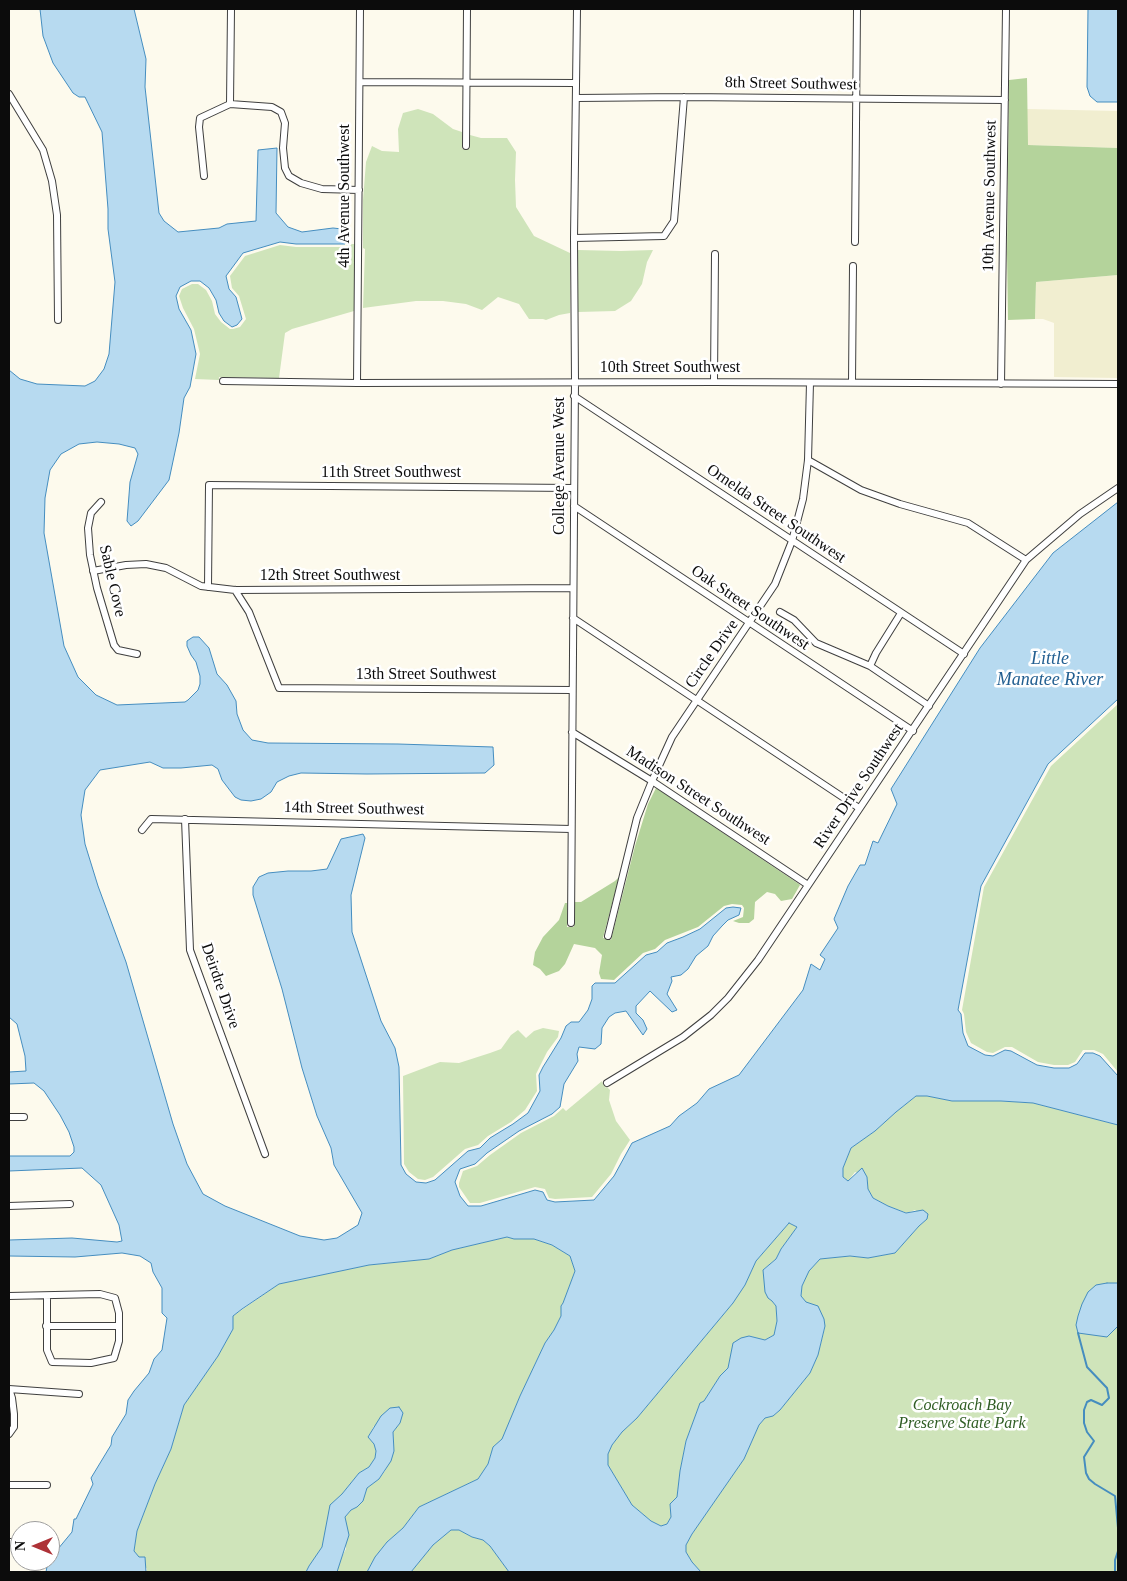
<!DOCTYPE html>
<style>
body{margin:0}
#map{position:relative;width:1127px;height:1581px;overflow:hidden;background:#fdfaed;font-family:"Times New Roman",serif}
canvas{display:block}
.frame{position:absolute;inset:0;border:10px solid #0c0c0c;pointer-events:none}
.north{position:absolute;left:10px;top:1521px;width:50px;height:50px;box-sizing:border-box;background:#fff;border:1px solid #9e9e9e;border-radius:50%;rotate:270deg;font-size:14px;font-weight:700;line-height:20px;text-align:center;color:#0c0c0c}
.north::after{content:'';display:block;margin:auto;width:18px;height:22px;background:#ae3237;clip-path:polygon(50% 0,100% 100%,50% 72%,0 100%)}
</style>
<div id="map">
<canvas width="1127" height="1581"></canvas>
<div class="frame"></div>
<div class="north">N</div>
</div>
<script>
const ctx = document.querySelector('canvas').getContext('2d');
ctx.lineJoin = 'round';
function fillPath(path, color) {
  ctx.fillStyle = color;
  ctx.fill(path, 'evenodd');
}
function shape(rows) {
  const path = new Path2D();
  for (const r of rows) {
    path.moveTo(r[0], r[1]);
    for (let i = 2; i < r.length; i += 2) path.lineTo(r[i], r[i + 1]);
  }
  return path;
}
function stroke(path, color, width, dash) {
  ctx.strokeStyle = color;
  ctx.lineWidth = width;
  ctx.lineCap = dash ? 'butt' : 'round';
  ctx.setLineDash(dash || []);
  ctx.stroke(path);
}
function write(font, color, halo, rows, align = 'center') {
  ctx.font = font + ' "Times New Roman",serif';
  ctx.lineWidth = 5;
  ctx.setLineDash([]);
  ctx.textBaseline = 'middle';
  ctx.strokeStyle = halo;
  ctx.fillStyle = color;
  for (const [text, x, y, turn = 0] of rows) {
    ctx.save();
    ctx.translate(x, y);
    ctx.rotate((+turn || 0) * Math.PI / 180);
    ctx.textAlign = isNaN(turn) ? turn : align;
    if (halo) ctx.strokeText(text, 0, 0);
    ctx.fillText(text, 0, 0);
    ctx.restore();
  }
}
const farmland = shape([
 [1027,109,1118,111,1118,148,1027,145],
 [1118,275,1118,378,1054,377,1054,323,1043,319,1035,319,1036,282]
]);
const green = shape([
 [418,109,433,114,453,129,462,132,462,149,470,149,470,135,481,138,507,138,516,152,515,180,516,207,534,236,570,253,570,313,559,315,546,320,543,319,529,319,519,304,498,297,482,310,466,304,443,301,416,301,363,308,365,249,363,248,363,200,366,162,372,146,382,151,399,152,398,129,403,113],
 [349,244,355,244,354,311,292,329,285,333,279,378,219,377,219,380,195,379,200,354,194,329,183,308,179,296,182,289,192,284,198,284,206,290,212,301,215,314,221,322,230,329,233,329,240,327,246,319,239,296,232,288,230,276,245,256,280,245,296,247,345,247],
 [578,250,621,251,653,250,647,262,642,284,631,301,615,311,578,312],
 [1118,704,1118,1072,1103,1054,1094,1050,1083,1050,1075,1062,1068,1065,1054,1065,1038,1062,1012,1047,1005,1047,993,1053,987,1052,971,1043,966,1032,964,1014,962,1010,984,887,1051,766],
 [543,1028,559,1031,558,1037,547,1052,536,1074,537,1091,525,1110,511,1122,488,1136,478,1145,465,1149,433,1177,425,1180,418,1179,409,1172,404,1164,403,1076,440,1062,459,1063,490,1053,501,1049,511,1035,518,1030,526,1038,534,1031],
 [602,1081,602,1082,606,1088,607,1087,610,1090,609,1100,616,1121,630,1140,621,1154,611,1174,592,1197,555,1199,549,1198,545,1189,535,1187,480,1203,470,1203,459,1187,459,1183,463,1171,477,1166,490,1155,521,1133,554,1116,563,1108,566,1111],
 [916,1096,927,1096,952,1101,1001,1101,1033,1103,1118,1125,1118,1572,701,1572,692,1562,686,1552,686,1545,692,1534,744,1459,759,1425,765,1418,773,1416,780,1410,810,1373,818,1355,825,1327,801,1296,802,1286,809,1271,820,1259,850,1256,868,1258,895,1253,919,1226,927,1219,915,1210,907,1213,888,1206,873,1198,868,1189,867,1177,855,1172,848,1181,843,1177,843,1168,851,1148,875,1131,896,1112],
 [789,1223,797,1227,781,1249,776,1259,763,1270,772,1301,776,1306,777,1321,774,1335,765,1340,749,1336,729,1368,720,1376,704,1401,700,1403,686,1441,680,1471,677,1497,670,1504,671,1517,667,1524,661,1526,651,1521,632,1505,608,1465,608,1454,612,1445,622,1432,637,1418,733,1303,745,1285,756,1261],
 [507,1237,514,1239,534,1239,552,1245,570,1256,575,1271,563,1304,561,1306,561,1316,554,1330,545,1343,520,1396,502,1440,493,1447,488,1464,478,1479,419,1507,403,1528,387,1542,375,1557,367,1572,337,1572,340,1560,346,1549,345,1517,351,1510,357,1507,363,1501,367,1488,379,1479,385,1471,394,1451,393,1432,400,1423,374,1426,368,1437,374,1444,376,1451,375,1458,369,1467,359,1473,342,1494,331,1505,322,1547,309,1566,306,1572,146,1572,147,1569,134,1551,137,1531,155,1484,171,1449,184,1405,218,1356,233,1329,233,1316,279,1284,369,1265,429,1259,452,1250],
 [451,1530,459,1530,472,1537,483,1540,490,1546,509,1572,411,1572,433,1545]
]);
const forest = shape([
 [1027,78,1028,145,1118,148,1118,275,1036,282,1035,319,1008,320,1007,253,1009,80],
 [656,788,799,884,800,885,792,899,781,901,775,894,767,892,755,902,754,919,749,923,739,923,733,921,743,917,744,908,742,905,732,904,724,906,698,927,665,940,655,949,643,953,614,980,601,979,599,973,602,955,595,948,574,944,565,964,559,971,546,976,540,969,533,965,535,952,543,937,559,920,565,903,567,903,567,927,574,927,575,902,581,902,615,881,619,877,603,938,611,940,635,846,648,804]
]);
const water = shape([
 [40,9,134,9,146,59,145,87,159,213,164,221,178,232,219,228,227,224,256,221,258,150,277,148,276,213,288,227,302,232,333,228,342,229,347,232,345,244,296,244,280,242,243,253,226,276,229,289,236,297,242,319,237,325,232,327,224,321,219,313,216,300,209,288,200,281,191,281,180,287,176,296,179,309,191,330,196,354,190,387,184,398,179,433,169,480,138,521,131,526,127,521,130,482,138,454,135,448,119,444,97,442,79,444,61,454,50,470,45,498,44,533,64,646,78,677,96,695,117,705,185,702,188,700,198,690,200,684,200,676,196,662,191,655,187,646,187,641,193,637,199,637,209,648,217,674,227,685,236,701,237,714,243,730,252,740,268,743,398,744,493,747,494,765,485,773,367,774,301,773,289,776,277,782,271,792,261,799,251,801,241,800,235,797,222,780,218,769,212,765,181,768,163,768,150,762,100,770,85,790,81,815,85,844,98,886,126,962,173,1124,187,1164,203,1194,225,1206,300,1236,324,1240,337,1238,358,1225,362,1213,334,1165,331,1148,317,1116,302,1068,282,989,253,895,253,887,259,877,268,873,288,871,311,871,327,869,341,839,363,834,365,838,351,895,352,932,381,1021,395,1048,399,1067,401,1165,406,1174,416,1182,426,1183,435,1180,468,1151,480,1148,490,1138,513,1124,528,1113,540,1091,539,1075,543,1067,561,1038,566,1026,571,1022,579,1022,588,1010,592,999,592,986,595,983,615,983,646,955,657,952,667,943,683,937,700,929,726,908,733,907,741,908,739,915,728,920,722,926,713,936,708,946,696,956,688,969,681,975,671,977,672,981,667,994,677,1010,672,1012,650,991,636,1006,636,1013,643,1020,647,1029,643,1035,626,1011,615,1013,609,1017,602,1028,601,1044,595,1049,579,1047,577,1054,578,1061,564,1084,560,1107,552,1114,519,1131,487,1153,475,1164,460,1169,455,1182,460,1196,468,1206,481,1206,535,1190,543,1192,547,1200,555,1202,594,1200,614,1176,632,1143,670,1126,679,1116,697,1103,709,1089,739,1075,803,990,811,964,820,970,825,959,820,955,838,928,834,919,848,886,860,865,865,865,873,841,878,843,897,804,891,789,980,648,1053,553,1118,502,1118,699,1048,764,981,886,958,1010,961,1014,963,1033,968,1046,985,1055,993,1056,1005,1050,1011,1051,1037,1065,1054,1068,1069,1068,1077,1064,1085,1053,1093,1053,1100,1056,1118,1076,1118,1125,1033,1103,1001,1101,952,1101,927,1096,916,1096,896,1112,875,1131,851,1148,843,1168,843,1177,848,1181,862,1168,867,1177,868,1189,873,1198,888,1206,906,1213,923,1210,928,1214,927,1219,919,1226,895,1253,868,1258,850,1256,820,1259,809,1271,802,1286,801,1296,806,1302,818,1306,824,1319,825,1326,818,1355,810,1373,780,1410,773,1416,765,1418,759,1425,744,1459,692,1534,686,1545,686,1552,692,1562,701,1572,509,1572,490,1546,483,1540,472,1537,459,1530,451,1530,433,1545,411,1572,367,1572,375,1557,387,1542,403,1528,419,1507,478,1479,488,1464,493,1447,502,1439,520,1396,545,1343,554,1330,561,1316,561,1306,563,1303,575,1271,570,1256,552,1245,534,1239,514,1239,507,1237,452,1250,429,1259,369,1265,279,1284,242,1309,233,1316,233,1329,218,1356,184,1405,171,1449,155,1484,137,1531,134,1551,139,1557,145,1557,146,1572,46,1572,48,1561,72,1532,74,1519,76,1519,93,1484,91,1478,111,1445,112,1437,126,1414,128,1400,134,1391,149,1373,154,1359,162,1350,167,1318,162,1313,162,1288,153,1272,151,1263,140,1256,122,1253,75,1257,9,1256,9,1240,72,1238,117,1242,122,1241,119,1225,101,1185,82,1168,9,1171,9,1156,70,1156,74,1152,74,1147,69,1132,60,1115,44,1091,34,1083,9,1084,9,1072,26,1071,25,1056,17,1024,9,1017,9,370,20,379,37,384,85,386,95,381,104,369,109,354,115,282,108,229,108,209,102,132,85,97,79,97,73,93,53,63,43,36,40,9],
 [789,1223,797,1227,781,1249,776,1259,763,1270,765,1292,768,1298,772,1301,776,1306,777,1321,774,1335,765,1340,749,1336,741,1338,733,1343,728,1368,720,1376,704,1401,700,1403,686,1441,680,1471,677,1497,670,1504,671,1517,667,1524,661,1526,651,1521,632,1505,608,1465,608,1454,612,1445,622,1432,637,1418,733,1303,745,1285,756,1261,789,1223],
 [1088,9,1118,9,1118,102,1097,102,1090,96,1087,87,1088,9],
 [1107,1283,1118,1283,1118,1326,1107,1337,1078,1333,1076,1325,1078,1316,1082,1304,1088,1292,1096,1285,1107,1283],
 [399,1407,403,1413,400,1423,393,1432,394,1451,391,1461,379,1479,367,1488,363,1501,357,1507,351,1510,345,1517,349,1535,337,1572,306,1572,309,1566,322,1547,330,1505,342,1494,359,1473,369,1467,375,1458,376,1451,374,1444,368,1437,381,1416,390,1408,399,1407]
]);
const stream = shape([
 [1078,1333,1087,1367,1107,1388,1109,1398,1102,1405,1091,1400,1087,1402,1084,1410,1084,1423,1087,1432,1094,1441,1084,1457,1086,1473,1089,1479,1095,1484,1115,1496,1118,1528],
 [1115,1572,1115,1560,1118,1551]
]);
const minor = shape([
 [360,82,576,83],
 [9,94,43,150,52,181,57,215,58,320],
 [576,98,684,97,1005,100],
 [230,104,272,107,281,112,285,123,283,148,285,168,289,176,301,183,322,189,359,190],
 [230,104,231,9],
 [466,146,467,9],
 [204,176,199,127,200,118,230,104],
 [574,238,664,236,674,221,684,97],
 [855,242,857,9],
 [223,381,357,383,714,382,1118,384],
 [714,382,715,254],
 [852,382,853,266],
 [357,383,360,9],
 [1001,384,1006,9],
 [574,396,964,654],
 [808,460,861,490,900,504,968,523,1026,560],
 [101,502,91,513,88,528,90,555,97,588,114,645,118,650,137,654],
 [574,506,913,731],
 [93,571,126,565,146,564,166,568,201,586,235,590,573,588],
 [208,587,209,485,574,488],
 [235,590,249,612,279,688,572,690],
 [780,612,794,620,816,643,870,666,929,706],
 [573,618,859,808],
 [870,666,876,653,901,613],
 [572,732,652,781,808,885],
 [185,819,190,950,265,1154],
 [142,830,151,819,571,829],
 [571,923,575,382,574,238,577,9],
 [608,936,637,818,652,781,672,737,775,584,792,541,803,499,808,460,810,383],
 [607,1083,683,1037,711,1015,728,998,758,960,1026,560,1080,514,1118,488],
 [9,1117,24,1117],
 [9,1206,70,1204],
 [9,1296,100,1294,115,1298,119,1313,119,1341,114,1358,91,1363,52,1362,47,1350,47,1296],
 [46,1326,119,1326],
 [9,1389,79,1394],
 [9,1434,14,1427,14,1414,12,1398,9,1389],
 [9,1485,47,1485],
 [9,1542,20,1542]
]);
const streetNames = [
 ["8th Street Southwest",791,84,1],
 ["4th Avenue Southwest",345,196,-90],
 ["10th Avenue Southwest",990,196,-89],
 ["10th Street Southwest",670,368],
 ["College Avenue West",560,466,-90],
 ["11th Street Southwest",391,473],
 ["Ornelda Street Southwest",776,514,34],
 ["12th Street Southwest",330,576],
 ["Sable Cove",112,581,77],
 ["Oak Street Southwest",750,608,34],
 ["Circle Drive",712,654,-55],
 ["13th Street Southwest",426,675],
 ["River Drive Southwest",859,786,-56],
 ["Madison Street Southwest",698,796,33],
 ["14th Street Southwest",354,809,1],
 ["Deirdre Drive",220,986,71]
];
const parkNames = [
 ["Cockroach Bay",962,1406],
 ["Preserve State Park",962,1424]
];
const waterNames = [
 ["Little",1050,659],
 ["Manatee River",1050,680]
];
fillPath(farmland, '#f1eed0');
fillPath(green, '#cfe4ba');
fillPath(forest, '#b4d39b');
fillPath(water, '#b7daf0');
stroke(water, '#458dbf', 1);
stroke(stream, '#458dbf', 2);
stroke(minor, '#3f3f3f', 8);
stroke(minor, '#fff', 6);
write('16px', '#0c0c0c', '#fff', streetNames);
write('italic 16px', '#2f5d23', '#fff', parkNames);
write('italic 18px', '#225f91', '#fff', waterNames);
</script>
